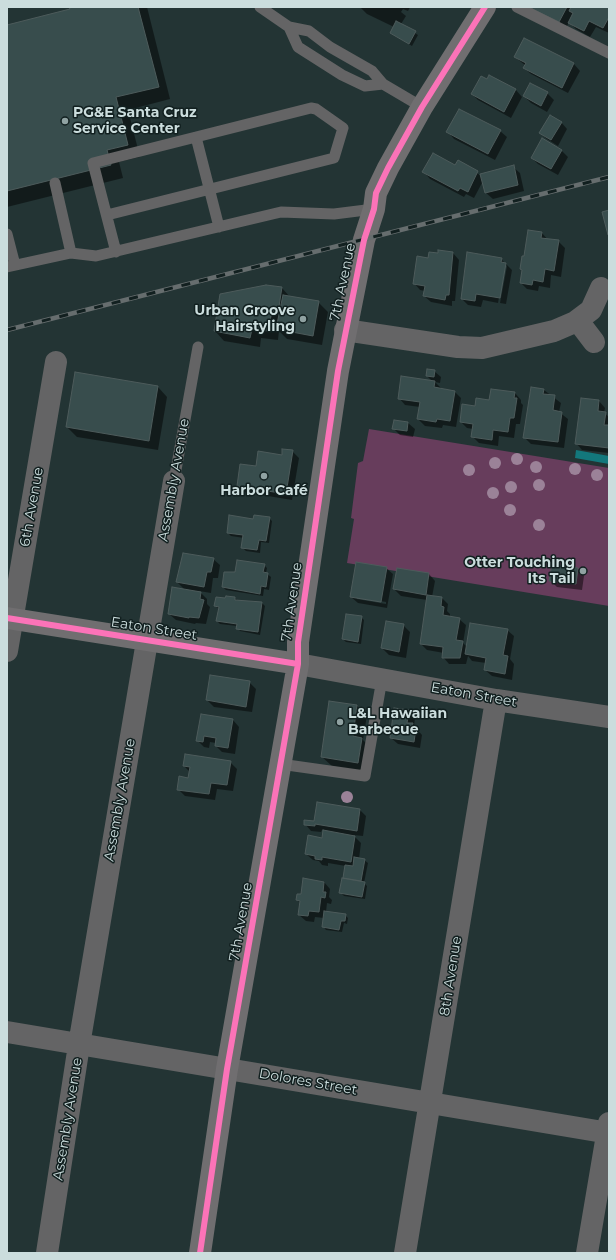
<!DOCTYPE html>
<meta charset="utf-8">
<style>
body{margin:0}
#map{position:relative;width:616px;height:1260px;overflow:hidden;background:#233434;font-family:Montserrat,sans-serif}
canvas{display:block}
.frame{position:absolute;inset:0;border:8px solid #cbdddd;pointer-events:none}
</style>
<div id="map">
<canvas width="616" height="1260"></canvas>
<div class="frame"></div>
</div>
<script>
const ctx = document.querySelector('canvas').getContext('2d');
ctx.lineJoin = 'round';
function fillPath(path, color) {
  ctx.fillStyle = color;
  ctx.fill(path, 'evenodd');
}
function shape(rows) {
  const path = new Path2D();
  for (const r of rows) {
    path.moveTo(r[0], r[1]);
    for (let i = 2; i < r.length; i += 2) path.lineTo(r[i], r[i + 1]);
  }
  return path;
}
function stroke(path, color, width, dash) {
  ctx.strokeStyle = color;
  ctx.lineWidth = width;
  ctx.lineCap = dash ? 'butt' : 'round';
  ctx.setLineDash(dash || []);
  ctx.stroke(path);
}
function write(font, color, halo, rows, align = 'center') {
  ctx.font = font + ' Montserrat,sans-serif';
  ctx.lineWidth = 3;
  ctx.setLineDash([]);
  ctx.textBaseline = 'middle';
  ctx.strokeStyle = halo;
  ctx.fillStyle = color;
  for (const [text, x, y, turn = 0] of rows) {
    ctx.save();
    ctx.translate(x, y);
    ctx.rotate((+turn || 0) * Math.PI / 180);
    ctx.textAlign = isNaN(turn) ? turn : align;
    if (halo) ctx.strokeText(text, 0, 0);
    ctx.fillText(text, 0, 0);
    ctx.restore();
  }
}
const green = shape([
 [369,429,609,468,609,606,347,563,354,519,351,518,358,463,363,461]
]);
const water = shape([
 [576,450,609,456,609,464,575,458]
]);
const shadow = shape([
 [70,7,147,7,170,99,128,110,140,157,119,162,123,178,7,207,7,26,71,10],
 [360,7,410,7,408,11,403,9,401,12,406,16,401,24,418,35,412,46,391,33,394,27,367,14],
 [534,7,609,7,609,33,596,27,590,37,576,29,569,22,566,28],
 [524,39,574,64,580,71,568,93,531,74,524,68,526,66,515,57],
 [489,76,516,90,522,97,511,118,478,100,472,94],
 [530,84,547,93,554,100,547,112,531,103,524,96],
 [561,122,567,129,558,146,547,139,540,133],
 [500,131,507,137,495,160,454,139,448,132],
 [561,150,568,157,558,175,538,164,532,158],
 [458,162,480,175,513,167,520,173,524,191,493,199,486,193,483,181,474,198,466,194,464,197,430,179,424,172,456,166],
 [528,231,542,233,548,240,558,241,565,248,561,277,551,275,550,288,539,286,538,291,527,289,521,283,522,271,521,269,525,257],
 [453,253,459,260,455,301,452,301,452,306,431,302,424,296,425,291,420,290,414,283,428,259,439,254],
 [501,259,512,270,506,304,500,303,507,266,505,264,498,303,483,300,481,307,468,305,462,299],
 [282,288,290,297,318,302,328,312,322,345,287,339,279,331,278,340,261,338,260,347,224,341,215,331],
 [434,371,441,377,440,383,435,382,441,388,454,391,461,398,456,427,443,425,442,428,425,426,418,419,420,407,405,405,399,398,433,382,427,376],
 [158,387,167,397,158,450,77,437,67,427],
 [544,390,561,403,559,412,568,419,564,448,531,444,524,437],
 [515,393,521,400,521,403,523,405,520,424,516,424,514,438,499,436,498,446,479,443,472,436,473,429,467,428,461,422,476,407],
 [599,401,605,408,604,413,609,417,609,453,582,450,576,443],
 [395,421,408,423,415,429,413,437,400,435,393,428],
 [292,451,299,458,292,500,244,492,238,485],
 [269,518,272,521,269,543,261,542,260,553,246,551,243,548,244,538,231,536,228,533,254,520],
 [213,559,220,565,218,578,213,578,211,593,199,591,207,599,207,604,210,607,206,624,196,623,195,624,176,620,169,614,185,590,177,582],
 [264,565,267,568,266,573,271,577,269,590,264,589,263,596,226,590,223,587,236,573],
 [552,566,578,569,584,576,582,590,557,587,550,580],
 [386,568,393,574,387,608,358,603,351,597],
 [357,597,386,602,386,604,357,599],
 [429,574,435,581,432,597,442,598,448,604,447,611,450,614,450,617,459,619,466,625,463,643,467,647,507,630,514,636,510,659,514,664,512,680,492,676,485,670,486,663,472,661,468,656,466,664,449,664,443,657,444,653,427,650,421,644,427,600,401,596,394,589],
 [235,598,238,601,262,603,265,606,260,635,240,631,237,626,220,624,217,621,219,609,215,606],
 [361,617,364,620,361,644,346,642,343,639],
 [403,625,410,632,406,658,389,655,382,648],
 [249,682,256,689,252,712,214,707,207,700],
 [330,702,357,706,367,715,363,740,371,748,368,773,332,766,322,757],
 [408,711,415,718,414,726,422,735,420,748,398,744,391,738],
 [202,715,233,720,239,727,235,754,222,752,216,746,216,743,210,742,209,748,204,747,198,741],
 [230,762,237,769,233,791,217,789,215,800,185,796,178,789,189,779,190,772,184,766],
 [360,810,366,816,363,836,353,835,361,843,359,859,364,860,368,863,364,883,367,886,365,899,344,896,340,892,347,880,344,877,346,866,328,863,328,866,322,865,319,861,313,860,306,854,322,839,324,830,322,830,321,832,311,831,305,824],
 [324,882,330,889,329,897,332,900,331,904,327,903,326,912,345,915,348,918,347,924,344,923,342,932,326,930,323,926,324,918,315,917,314,922,306,921,299,915,301,904,297,900]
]);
const building = shape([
 [69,7,138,7,159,87,116,97,128,145,107,150,111,165,7,191,7,25,70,9,69,7],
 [533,7,567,7,559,22,532,9,533,7],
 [571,7,609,7,609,17,603,28,589,21,584,31,568,23,573,13,569,11,571,7],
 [396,21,416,31,409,44,390,33,396,21],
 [524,38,574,63,562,88,523,68,526,63,514,57,524,38],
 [489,75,516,89,504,112,471,94,481,76,487,79,489,75],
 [530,83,548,92,541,106,523,96,530,83],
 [459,109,501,130,488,154,446,132,459,109],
 [550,115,562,122,551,140,539,133,550,115],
 [542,138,562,150,551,169,531,158,542,138],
 [433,153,455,165,458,160,478,171,468,192,460,188,458,191,422,172,433,153],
 [514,165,518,185,485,193,480,174,514,165],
 [609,210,609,234,608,235,602,212,609,210],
 [528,230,542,232,541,238,559,240,554,271,545,269,543,282,533,280,532,285,520,283,522,270,520,269,522,256,524,256,528,230],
 [438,250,453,252,449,295,446,295,445,300,423,296,425,286,413,284,417,256,428,258,429,252,438,253,438,250],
 [467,252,502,258,501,262,506,263,500,298,476,294,475,301,461,299,467,252],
 [266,285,282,287,278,313,272,311,268,331,252,329,250,338,214,331,220,294,266,285],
 [283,295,319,301,313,336,276,329,283,295],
 [427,369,435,370,434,377,426,376,427,369],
 [75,372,158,386,149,441,66,427,75,372],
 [401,376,435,381,434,387,455,391,450,421,437,419,436,422,417,419,420,402,398,399,401,376],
 [531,387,544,389,543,394,555,395,553,410,562,412,558,442,523,438,531,387],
 [491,389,515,392,514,398,517,398,514,418,510,418,508,432,493,430,492,440,471,437,473,424,460,422,462,404,475,406,476,398,489,400,491,389],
 [581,398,599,400,598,411,606,412,604,425,609,425,609,448,575,444,581,398],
 [394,420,408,422,407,431,392,429,394,420],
 [282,449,293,450,286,494,237,486,240,464,256,466,258,451,282,455,282,449],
 [229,515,253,519,254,515,270,517,266,541,259,540,257,550,241,548,243,535,227,533,229,515],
 [183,553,214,558,211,572,207,572,204,587,176,582,183,553],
 [237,560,265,564,263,572,268,573,266,587,261,586,260,594,222,587,224,572,235,572,237,560],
 [356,562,387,567,381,602,350,597,356,562],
 [552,564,578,568,576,584,549,581,552,564],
 [397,568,429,573,426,595,393,589,397,568],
 [172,587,201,592,200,599,204,600,199,618,189,617,189,618,168,614,172,587],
 [427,595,442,597,441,606,444,607,443,615,460,618,456,640,463,641,460,658,442,658,443,647,420,644,427,595],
 [226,596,235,597,235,600,262,602,258,632,236,629,237,624,216,621,219,607,214,606,216,597,225,598,226,596],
 [346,614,362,616,358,642,342,639,346,614],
 [386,621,404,624,399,652,381,648,386,621],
 [470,623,508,629,503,655,508,656,505,674,484,670,486,658,465,654,470,623],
 [210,675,250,681,246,707,206,700,210,675],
 [329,701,357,705,353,736,362,738,358,763,321,757,329,701],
 [394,708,409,710,407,723,413,723,412,727,416,728,414,742,390,738,394,708],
 [201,714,233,719,228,748,215,746,216,738,204,736,203,742,196,741,201,714],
 [185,754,231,761,227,785,211,783,209,794,177,790,179,776,188,778,190,767,183,766,185,754],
 [317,802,360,809,357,831,315,824,315,826,304,825,304,820,314,821,317,802],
 [323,830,355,836,351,862,322,857,322,860,315,859,315,856,305,854,308,835,322,838,323,830],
 [354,857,365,859,361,881,343,878,345,865,353,866,354,857],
 [303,878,324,882,323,892,326,892,325,898,321,897,319,912,309,911,308,916,298,915,300,901,296,900,297,894,301,894,303,878],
 [342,878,365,882,362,897,339,893,342,878],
 [324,911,346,914,345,921,341,921,339,930,322,927,324,911]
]);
const service = shape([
 [260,7,289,27],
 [517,7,609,53],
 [383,84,365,86,342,75,298,47,289,27,309,31,330,47,372,71,383,84,422,107],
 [196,137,219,227],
 [107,215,334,158,343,128,316,109,311,108,93,163,116,252],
 [7,234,15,265],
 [71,253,96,256,281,212,334,214,374,209],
 [7,267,71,253,55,183],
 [174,481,198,347],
 [280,764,365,776,382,679]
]);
const minor = shape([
 [578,321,594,342],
 [345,330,458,347,482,348,554,331,575,322,591,310,601,288],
 [7,651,56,362],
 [298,664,496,700,609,717],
 [7,1032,609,1133],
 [47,1253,79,1045,174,481],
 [405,1253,496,700],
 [587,1253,609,1123]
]);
const secondary = shape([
 [7,618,298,664],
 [200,1253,227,1069,298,664,298,642,338,371,364,240,374,209,376,193,388,168,422,107,485,7]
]);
const rail = shape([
 [7,330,609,177]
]);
const cycleway = shape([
 [7,618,298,664],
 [200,1253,227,1069,298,664,298,642,338,371,364,240,374,209,376,193,388,168,422,107,485,7]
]);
const trees = [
 [517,459],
 [495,463],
 [536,467],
 [575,469],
 [469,470],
 [597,475],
 [539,485],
 [511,487],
 [493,493],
 [510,510],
 [539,525],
 [347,797]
];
const markers = [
 [65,121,4,"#90a2a2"],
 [303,319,4,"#90a2a2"],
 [264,476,4,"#90a2a2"],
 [583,571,4,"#90a2a2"],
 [340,722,4,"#90a2a2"]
];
const poiNames = [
 ["PG&E Santa Cruz",73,113],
 ["Service Center",73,129],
 ["Urban Groove",295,311,"right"],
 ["Hairstyling",295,327,"right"],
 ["Harbor Café",264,491,"center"],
 ["Otter Touching",575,563,"right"],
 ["Its Tail",575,579,"right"],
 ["L&L Hawaiian",348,714],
 ["Barbecue",348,730]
];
const streetNames = [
 ["7th Avenue",343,282,-78],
 ["Assembly Avenue",174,480,-80],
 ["6th Avenue",32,507,-80],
 ["7th Avenue",292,602,-82],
 ["Eaton Street",154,629,9],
 ["Eaton Street",474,695,10],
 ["Assembly Avenue",120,800,-80],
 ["7th Avenue",241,922,-80],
 ["8th Avenue",451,976,-81],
 ["Dolores Street",308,1082,10],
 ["Assembly Avenue",68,1119,-81]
];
fillPath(green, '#673d5c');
fillPath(water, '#13787c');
fillPath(shadow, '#0007');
fillPath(building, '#384d4d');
stroke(building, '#4d5b5b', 1);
stroke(service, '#646465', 11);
stroke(minor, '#646465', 22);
stroke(secondary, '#706e70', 22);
stroke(rail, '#666d6e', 4.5);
stroke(rail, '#122020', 3, [9]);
stroke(cycleway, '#fb73b8', 6);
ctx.fillStyle = '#9b8298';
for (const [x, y] of trees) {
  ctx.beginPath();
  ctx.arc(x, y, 6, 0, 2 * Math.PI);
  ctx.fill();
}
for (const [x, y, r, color] of markers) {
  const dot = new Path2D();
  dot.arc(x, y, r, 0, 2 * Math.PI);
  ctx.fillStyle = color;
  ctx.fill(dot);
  stroke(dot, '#122020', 1.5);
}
write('bold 14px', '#cbdddd', '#122020', poiNames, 'left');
write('14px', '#cbdddd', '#122020', streetNames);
</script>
